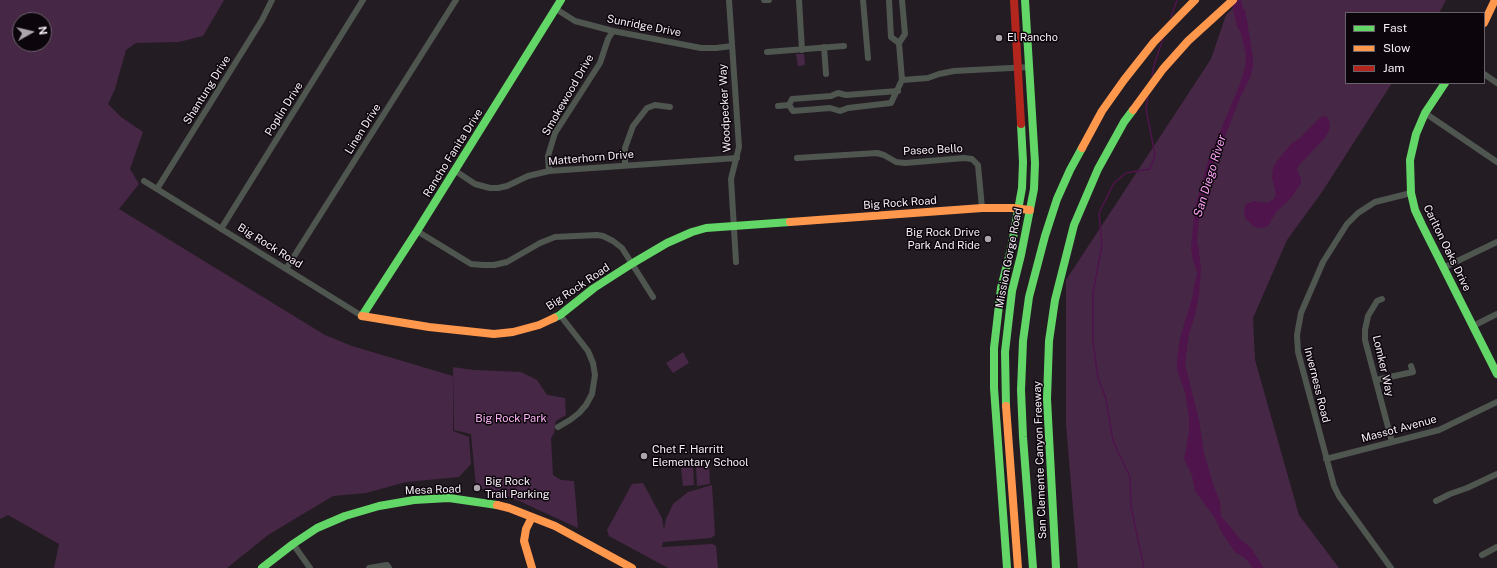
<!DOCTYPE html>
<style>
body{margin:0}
#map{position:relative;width:1497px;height:568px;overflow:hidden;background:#241c23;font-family:"Public Sans",sans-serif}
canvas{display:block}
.legend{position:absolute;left:1345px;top:12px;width:140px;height:72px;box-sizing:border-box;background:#0c060c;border:1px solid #6a626a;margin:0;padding:5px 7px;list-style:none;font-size:12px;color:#f7edf6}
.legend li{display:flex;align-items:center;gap:8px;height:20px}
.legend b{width:20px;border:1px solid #6a626a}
.north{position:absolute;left:12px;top:12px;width:40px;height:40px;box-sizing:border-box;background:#0c060c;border:1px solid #6a626a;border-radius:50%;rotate:82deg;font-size:11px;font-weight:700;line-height:16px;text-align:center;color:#f7edf6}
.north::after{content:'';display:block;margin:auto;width:14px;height:18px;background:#ada4ac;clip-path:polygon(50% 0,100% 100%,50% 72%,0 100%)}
</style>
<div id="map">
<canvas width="1497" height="568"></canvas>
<ul class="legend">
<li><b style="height:5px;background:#63d668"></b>Fast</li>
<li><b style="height:5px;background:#ff974d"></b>Slow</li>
<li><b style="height:5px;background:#b3261e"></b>Jam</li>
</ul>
<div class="north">N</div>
</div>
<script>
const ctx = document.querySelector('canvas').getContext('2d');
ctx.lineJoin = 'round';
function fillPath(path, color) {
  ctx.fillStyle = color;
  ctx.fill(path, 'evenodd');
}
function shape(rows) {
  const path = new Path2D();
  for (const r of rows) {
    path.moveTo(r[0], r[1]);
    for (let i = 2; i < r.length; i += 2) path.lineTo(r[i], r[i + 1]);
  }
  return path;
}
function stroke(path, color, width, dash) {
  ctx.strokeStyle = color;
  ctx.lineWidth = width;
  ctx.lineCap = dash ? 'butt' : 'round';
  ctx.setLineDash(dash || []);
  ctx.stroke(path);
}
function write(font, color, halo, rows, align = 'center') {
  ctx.font = font + ' "Public Sans",sans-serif';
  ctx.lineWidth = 3;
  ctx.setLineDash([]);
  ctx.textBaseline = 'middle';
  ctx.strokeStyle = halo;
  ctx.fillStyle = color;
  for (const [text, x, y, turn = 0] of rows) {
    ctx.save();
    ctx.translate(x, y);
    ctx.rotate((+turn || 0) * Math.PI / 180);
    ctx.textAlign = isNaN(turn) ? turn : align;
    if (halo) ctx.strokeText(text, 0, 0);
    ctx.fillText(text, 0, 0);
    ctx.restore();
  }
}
const green = shape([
 [0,0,224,0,203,36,179,42,136,43,126,50,115,89,108,104,121,117,143,132,130,169,139,184,119,209,325,335,352,346,453,376,453,431,469,437,471,464,459,477,406,482,366,493,333,496,268,535,227,568,54,568,59,544,8,515,0,519],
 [20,20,44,20,44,44,20,44],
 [1241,0,1446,0,1439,13,1346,13,1346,83,1392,83,1322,192,1287,240,1253,318,1255,360,1299,515,1339,568,1078,568,1066,424,1066,280,1211,59,1226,15],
 [796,54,804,54,805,65,798,66],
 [683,352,689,363,673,373,666,363],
 [453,367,473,370,521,372,537,380,547,395,565,398,566,415,556,421,554,433,551,438,553,475,561,480,574,481,578,528,517,500,476,487,471,434,454,430],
 [709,466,710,484,697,486,696,467],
 [693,467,694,485,683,486,681,468],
 [643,483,662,518,664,530,666,519,673,504,688,492,712,485,715,535,711,538,663,542,662,547,712,544,716,546,718,568,668,568,609,536,607,530,632,484]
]);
const water = shape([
 [1245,9,1253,57,1253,67,1250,78,1241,96,1224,139,1218,150,1203,201,1199,220,1197,242,1199,250,1201,270,1199,295,1195,315,1189,334,1185,364,1199,420,1204,453,1213,484,1220,502,1221,516,1241,540,1251,548,1264,568,1253,568,1245,558,1235,552,1223,535,1214,517,1195,491,1192,475,1184,459,1189,432,1189,418,1185,392,1177,370,1177,359,1180,338,1193,295,1193,290,1197,274,1196,269,1193,261,1191,248,1195,207,1209,158,1240,84,1245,68,1246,56,1237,15],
 [1322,116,1327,117,1329,121,1330,126,1328,133,1324,139,1299,165,1297,170,1301,179,1301,184,1297,189,1292,197,1276,212,1268,226,1263,228,1254,227,1245,218,1244,209,1246,204,1254,201,1267,203,1274,199,1276,195,1272,177,1273,168,1277,161,1291,144,1300,138]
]);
const stream = shape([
 [1171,17,1177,0],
 [1152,76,1154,65,1163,39],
 [1144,568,1131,507,1130,477,1113,441,1106,399,1098,378,1093,342,1093,293,1102,245,1099,213,1114,183,1126,173,1150,169,1155,155,1146,109,1148,97]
]);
const river = shape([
 [1236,0,1242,26]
]);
const street = shape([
 [729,0,739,147,731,179,736,262],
 [764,0,769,0],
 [799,0,802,50],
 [863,0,868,58],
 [889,0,891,37,899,43],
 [556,9,575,21,613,31,701,48,716,48,732,46],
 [824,47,826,74],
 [767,52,844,46],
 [1484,74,1497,83],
 [902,80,928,78,939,74,954,71,1030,67],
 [789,105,793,111,830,108,840,111,848,108,891,103,902,80,899,43,905,34,902,0],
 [789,105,792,99,831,96,838,93,846,95,898,91],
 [778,106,789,105],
 [1425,113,1497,162],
 [797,158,877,153,884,155,896,162,905,163,964,158,972,159,978,165,982,208],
 [625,165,625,148,633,126,647,108,655,105,670,107],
 [454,170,475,184,490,188,498,188,507,186,528,176,549,171,737,158],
 [549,171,548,156,555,133,600,63,608,39,613,31],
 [144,181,362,316],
 [157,189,262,20,272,0],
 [221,229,363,0],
 [417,231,471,264,483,265,494,265,507,262,540,243,555,237,597,235,603,236,613,241,622,248,653,297],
 [1443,268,1497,242],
 [286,269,456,0],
 [1382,299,1377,301,1368,316,1365,330,1365,340,1392,442],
 [1473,326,1497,314],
 [1376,380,1413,372,1411,366],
 [558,427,570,420,579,413,586,405,592,394,595,375,593,363,588,351,560,315],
 [1326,459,1439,430,1497,402],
 [1436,501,1450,494,1467,488,1497,474],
 [293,544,310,568],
 [1482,555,1497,547],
 [369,568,387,565,389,568],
 [1391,568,1339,496,1334,486,1298,352,1297,335,1301,313,1323,262,1347,224,1358,213,1375,202,1411,193]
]);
const fast = shape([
 [1445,83,1425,113,1416,134,1410,160,1411,193,1415,210,1422,225,1497,374],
 [362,316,417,231,561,0],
 [554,318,560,315,594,288,633,263,667,243,692,232,706,228,790,222],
 [1006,406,1005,352,1012,291,1021,255,1034,189,1035,163,1025,0],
 [262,568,293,544,317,528,345,516,379,506,414,500,449,498,497,505],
 [1007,568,994,388,994,348,1001,288,1011,249,1022,188,1023,162,1021,124],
 [1033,568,1023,437,1021,390,1023,341,1029,297,1045,236,1057,199,1070,170,1082,148],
 [1056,568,1047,399,1049,341,1055,300,1074,225,1098,169,1124,122,1133,110]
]);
const slow = shape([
 [1484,23,1495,0],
 [1133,110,1163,69,1188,41,1233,0],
 [1082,148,1102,111,1124,80,1154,42,1195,0],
 [790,222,982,208,1013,208,1030,210],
 [362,316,429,327,494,334,513,332,539,325,554,318],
 [1006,406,1018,568],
 [497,505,509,508,555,526,632,568],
 [532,517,526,529,524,541,532,568]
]);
const jam = shape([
 [1014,0,1021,124]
]);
const markers = [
 [999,38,4,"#ada4ac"],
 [988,239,4,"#ada4ac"],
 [644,456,4,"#ada4ac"],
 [477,488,4,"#ada4ac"]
];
const streetNames = [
 ["Sunridge Drive",644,26,11],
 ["Shantung Drive",207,90,-58],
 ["Smokewood Drive",568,95,-60],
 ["Woodpecker Way",725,108,-93],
 ["Poplin Drive",284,109,-58],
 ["Linen Drive",363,129,-58],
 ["Paseo Bello",933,150,-3],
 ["Rancho Fanita Drive",453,153,-58],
 ["Matterhorn Drive",591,158,-5],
 ["Big Rock Road",900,203,-4],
 ["Big Rock Road",270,246,32],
 ["Carlton Oaks Drive",1447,248,64],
 ["Mission Gorge Road",1009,258,-79],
 ["Big Rock Road",578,287,-34],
 ["Lomker Way",1383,366,77],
 ["Inverness Road",1317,385,76],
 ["Massot Avenue",1399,429,-15],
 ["San Clemente Canyon Freeway",1040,460,-92],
 ["Mesa Road",433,490,-2]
];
const poiNames = [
 ["El Rancho",1007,38],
 ["Big Rock Drive",980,233,"right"],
 ["Park And Ride",980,246,"right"],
 ["Chet F. Harritt",652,450],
 ["Elementary School",652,463],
 ["Big Rock",485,482],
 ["Trail Parking",485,495]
];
const parkNames = [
 ["Big Rock Park",511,419]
];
const waterNames = [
 ["San Diego River",1210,176,-73]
];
fillPath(green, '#472746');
fillPath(water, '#4f144c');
stroke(stream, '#4f144c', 1.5);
stroke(river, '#4f144c', 10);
stroke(street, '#4e564f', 6);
stroke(fast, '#63d668', 8);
stroke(slow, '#ff974d', 8);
stroke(jam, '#b3261e', 8);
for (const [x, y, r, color] of markers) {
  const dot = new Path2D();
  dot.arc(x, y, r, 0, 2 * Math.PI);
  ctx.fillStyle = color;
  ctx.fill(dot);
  stroke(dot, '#0c060c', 1.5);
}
write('11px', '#f7edf6', '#0c060c', streetNames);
write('11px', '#f7edf6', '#0c060c', poiNames, 'left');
write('11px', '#feb4f8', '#0c060c', parkNames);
write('italic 12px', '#fea2f7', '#0c060c', waterNames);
</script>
